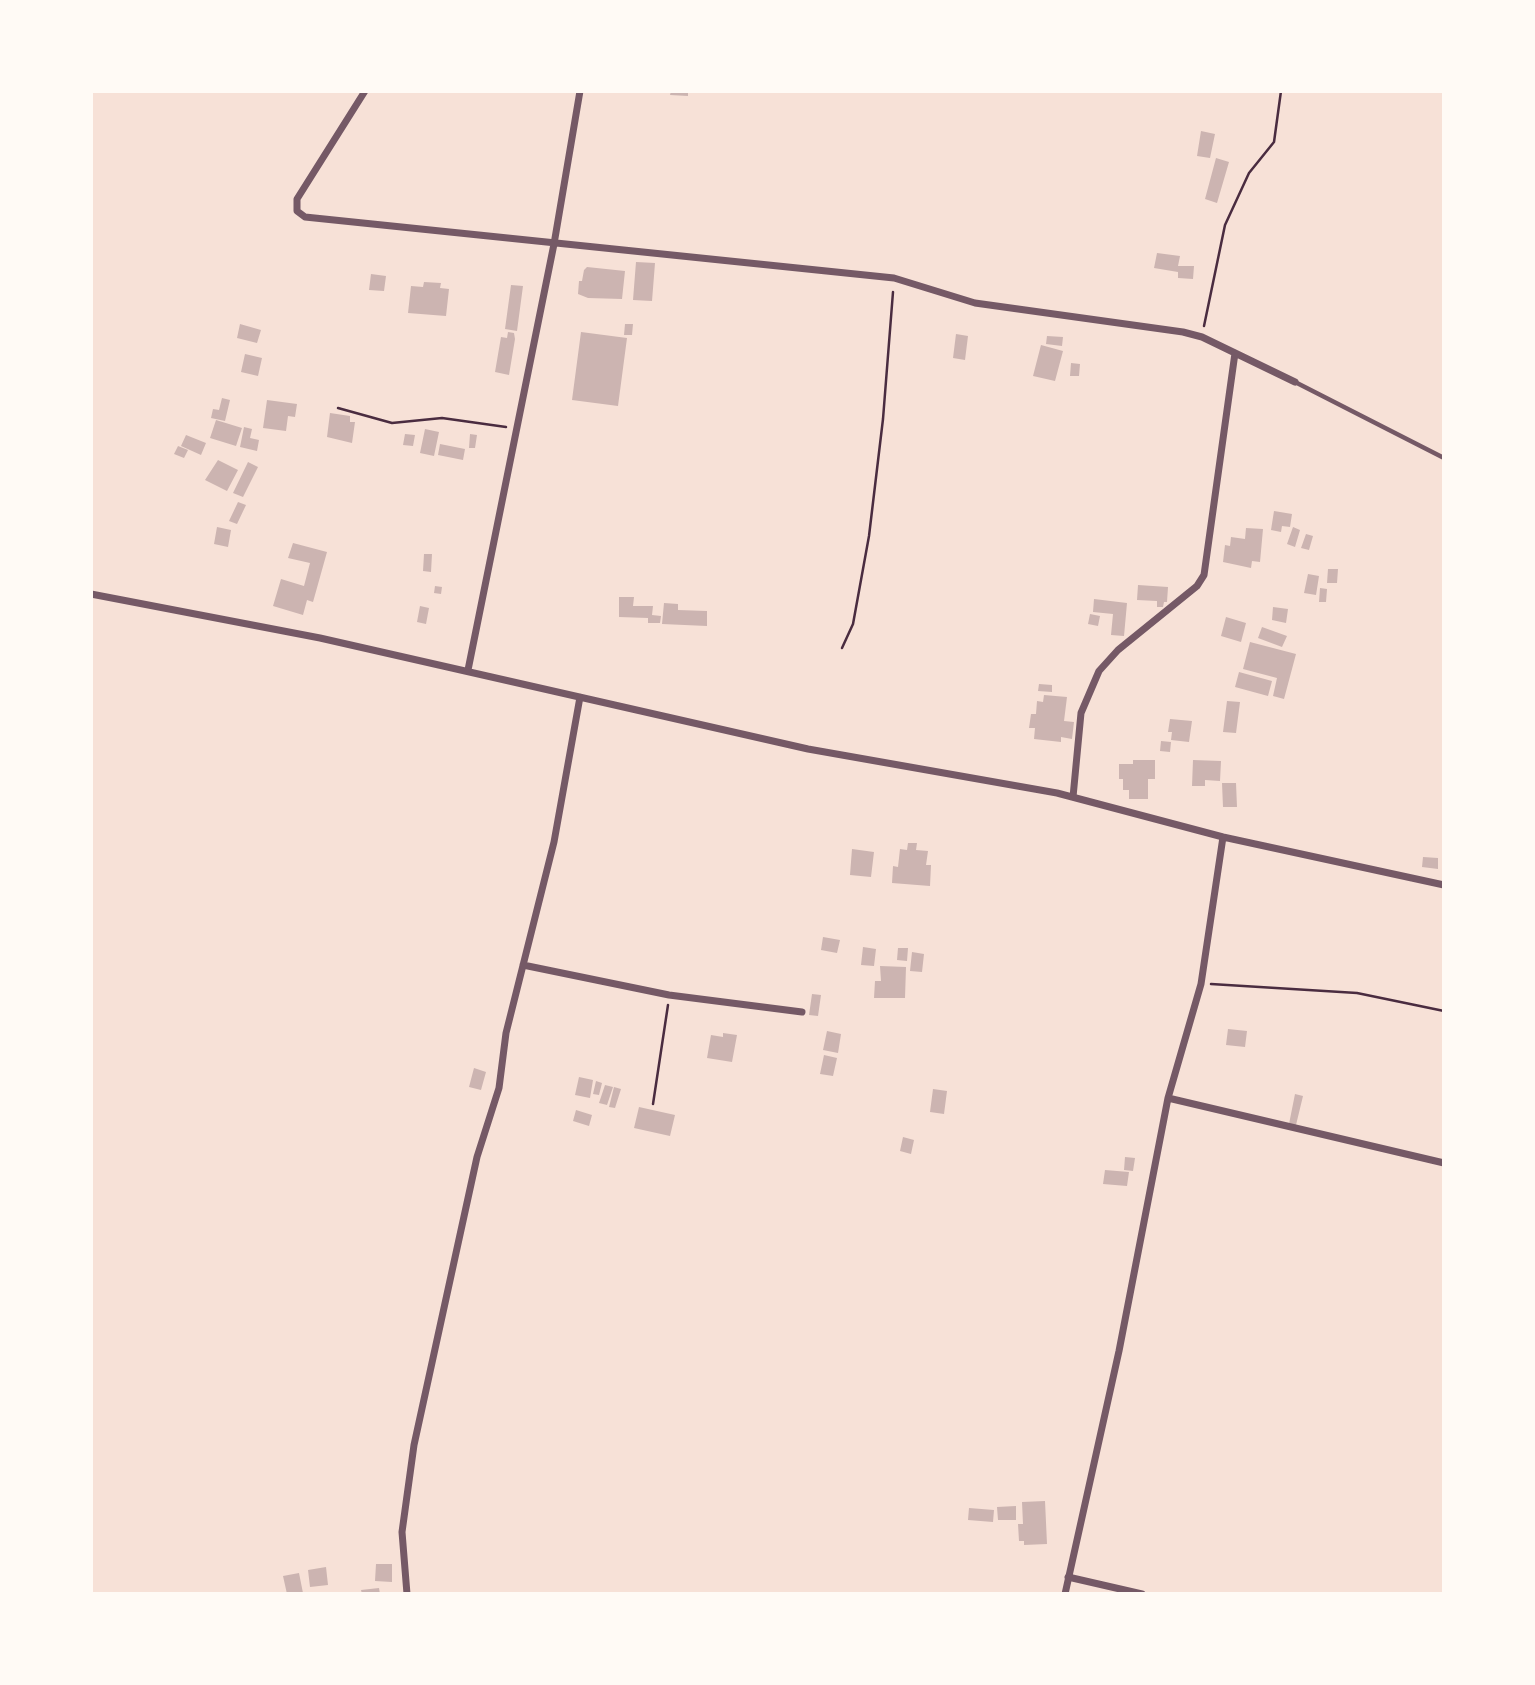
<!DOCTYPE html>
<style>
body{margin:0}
#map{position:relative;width:1535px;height:1685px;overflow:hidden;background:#f7e1d7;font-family:Quicksand,sans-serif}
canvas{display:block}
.frame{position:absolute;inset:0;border:93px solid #fffaf5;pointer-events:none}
</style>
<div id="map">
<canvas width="1535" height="1685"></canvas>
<div class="frame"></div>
</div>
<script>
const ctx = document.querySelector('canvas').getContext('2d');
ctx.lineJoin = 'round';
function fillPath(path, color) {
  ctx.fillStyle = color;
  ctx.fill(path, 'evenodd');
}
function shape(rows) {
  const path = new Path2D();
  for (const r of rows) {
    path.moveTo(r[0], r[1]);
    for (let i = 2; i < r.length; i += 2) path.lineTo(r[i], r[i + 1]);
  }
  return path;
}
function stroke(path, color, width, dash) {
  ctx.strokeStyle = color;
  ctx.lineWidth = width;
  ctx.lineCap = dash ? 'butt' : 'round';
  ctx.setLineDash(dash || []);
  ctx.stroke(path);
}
const building = shape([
 [671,91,688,91,688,96,670,95],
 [1201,131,1215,134,1210,158,1197,156],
 [1216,158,1229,162,1217,203,1205,199],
 [1157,253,1180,256,1178,266,1194,266,1193,279,1178,278,1178,272,1154,268],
 [636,262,655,263,652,301,633,300],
 [587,267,625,271,622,299,588,298,578,294,579,281,582,281,584,270],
 [371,274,386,276,384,291,369,290],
 [424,282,441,283,440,288,449,289,446,316,408,313,411,286,423,287],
 [511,285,523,286,517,331,505,329],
 [240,324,261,330,257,343,237,338],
 [625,324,633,324,632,335,624,335],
 [508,332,514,333,515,339,509,375,495,372,501,337,507,338],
 [581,332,627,338,618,406,572,400],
 [956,334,968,336,965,360,953,358],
 [1047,336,1063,337,1062,346,1046,344],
 [1041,345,1063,351,1055,381,1033,376],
 [245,354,262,358,258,376,241,372],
 [1071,363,1080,364,1079,376,1070,376],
 [222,398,230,400,225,421,211,418,213,409,219,410],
 [267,400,297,404,295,417,288,416,286,431,263,428],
 [330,413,350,416,350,422,355,422,352,443,327,437],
 [216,420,242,428,236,446,210,438],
 [244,427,252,429,250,438,259,440,257,451,240,447],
 [425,429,439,432,434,456,420,453],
 [405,434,415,435,413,446,403,445],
 [470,434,477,435,475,448,469,448],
 [186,435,206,443,201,455,181,446],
 [440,444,465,449,463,460,438,455],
 [178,446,188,450,184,458,174,454],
 [218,460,238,470,227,491,205,480],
 [248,462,258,467,243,497,233,493],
 [238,502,246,505,237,524,229,521],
 [1274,511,1292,514,1290,527,1282,526,1281,532,1271,530],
 [217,527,231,530,228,547,214,544],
 [1293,527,1300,530,1295,547,1287,544],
 [1246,528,1263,529,1260,562,1252,561,1251,568,1223,562,1225,545,1230,546,1231,537,1245,539],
 [1306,534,1313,536,1309,550,1301,548],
 [293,543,327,552,313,602,307,600,303,615,273,606,281,579,304,586,310,563,288,558],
 [424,554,432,554,431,572,423,571],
 [1328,569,1338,569,1337,583,1327,583],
 [1308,574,1319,576,1316,595,1304,593],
 [1138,585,1168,587,1167,602,1164,602,1163,607,1157,607,1157,601,1137,600],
 [435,586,442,587,441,594,434,593],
 [1320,588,1327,589,1326,602,1319,602],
 [619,597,634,597,633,606,653,606,652,615,661,616,660,623,648,623,648,618,619,617],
 [1094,599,1127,603,1124,636,1111,635,1113,614,1093,612],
 [664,603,678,604,678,610,707,611,707,626,662,624],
 [420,606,429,608,426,624,417,622],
 [1273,607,1288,609,1286,623,1272,620],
 [1090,614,1100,616,1098,626,1088,624],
 [1226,617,1246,623,1241,642,1221,636],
 [1262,627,1287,636,1282,647,1258,638],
 [1250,642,1296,654,1284,699,1273,696,1277,678,1243,669],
 [1239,672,1272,681,1268,696,1235,687],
 [1039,684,1052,685,1052,692,1038,691],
 [1044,695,1067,697,1064,721,1074,722,1072,739,1061,737,1061,742,1034,739,1035,728,1029,728,1031,714,1036,714,1037,701,1043,702],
 [1227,701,1240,702,1236,733,1223,732],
 [1170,719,1192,721,1189,742,1171,740,1172,732,1168,732],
 [1161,741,1171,742,1170,752,1160,751],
 [1133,760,1155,760,1155,779,1148,779,1148,799,1129,799,1129,790,1123,790,1123,779,1119,779,1119,764,1133,764],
 [1193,760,1221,761,1220,781,1205,780,1205,786,1192,786],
 [1222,783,1236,783,1237,807,1223,807],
 [908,843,917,843,916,850,928,851,926,865,931,865,930,886,892,883,893,866,898,867,900,849,907,850],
 [852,849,874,852,871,877,850,875],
 [1423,857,1438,858,1438,869,1422,867],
 [823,937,840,940,837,953,821,950],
 [863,947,876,949,874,966,861,965],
 [898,948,908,948,907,961,897,960],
 [912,952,924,954,922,972,910,971],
 [880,966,906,967,905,998,874,998,875,981,881,981],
 [812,994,821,995,818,1016,809,1015],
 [1228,1029,1247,1031,1245,1047,1226,1045],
 [827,1031,841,1034,838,1053,823,1050],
 [723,1033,737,1035,732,1062,707,1058,711,1035,723,1037],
 [824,1055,837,1058,833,1076,820,1074],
 [474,1068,486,1072,481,1090,469,1087],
 [579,1077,593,1080,590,1098,575,1095],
 [596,1081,602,1083,599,1095,593,1094],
 [605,1085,613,1087,607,1105,599,1103],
 [614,1087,621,1089,615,1108,609,1107],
 [933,1089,947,1091,944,1114,930,1112],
 [1295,1094,1303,1096,1296,1125,1289,1124],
 [639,1107,675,1115,670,1136,634,1128],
 [576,1110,592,1115,589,1126,573,1121],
 [903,1137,914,1140,911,1154,900,1151],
 [1125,1157,1135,1158,1133,1171,1124,1170],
 [1105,1170,1129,1172,1127,1186,1103,1184],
 [1045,1501,1047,1544,1024,1545,1024,1541,1019,1541,1018,1524,1023,1524,1022,1502],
 [1016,1506,1016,1520,998,1520,997,1507],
 [969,1508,994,1510,993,1522,968,1520],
 [376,1564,392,1564,392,1582,375,1581],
 [326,1567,328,1585,310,1587,308,1570],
 [299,1573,303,1593,287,1594,283,1576],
 [379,1588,380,1594,362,1594,361,1590]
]);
const path = shape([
 [1204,326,1225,225,1249,173,1274,142,1281,91],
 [338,408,392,423,442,418,506,427],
 [842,648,853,624,869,536,883,419,893,292],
 [1211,984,1357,993,1444,1011],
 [653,1104,668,1005]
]);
const service = shape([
 [1295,382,1444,458]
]);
const minor = shape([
 [365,91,297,199,297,211,305,217,894,278,975,303,1183,332,1202,337,1295,382],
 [91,594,320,638,808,749,1057,793,1223,837,1444,885],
 [468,670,554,244,580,91],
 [1073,797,1081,713,1099,671,1118,650,1197,586,1204,575,1235,353],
 [523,965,669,995,802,1012],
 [1168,1098,1444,1163],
 [1068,1577,1142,1594],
 [407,1594,402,1532,414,1445,477,1157,499,1088,506,1033,554,842,580,697],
 [1065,1594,1119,1351,1168,1098,1201,984,1223,837]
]);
fillPath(building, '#ccb4b1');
stroke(path, '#4a2c40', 2.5);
stroke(service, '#755966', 4.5);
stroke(minor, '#755966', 7);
</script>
